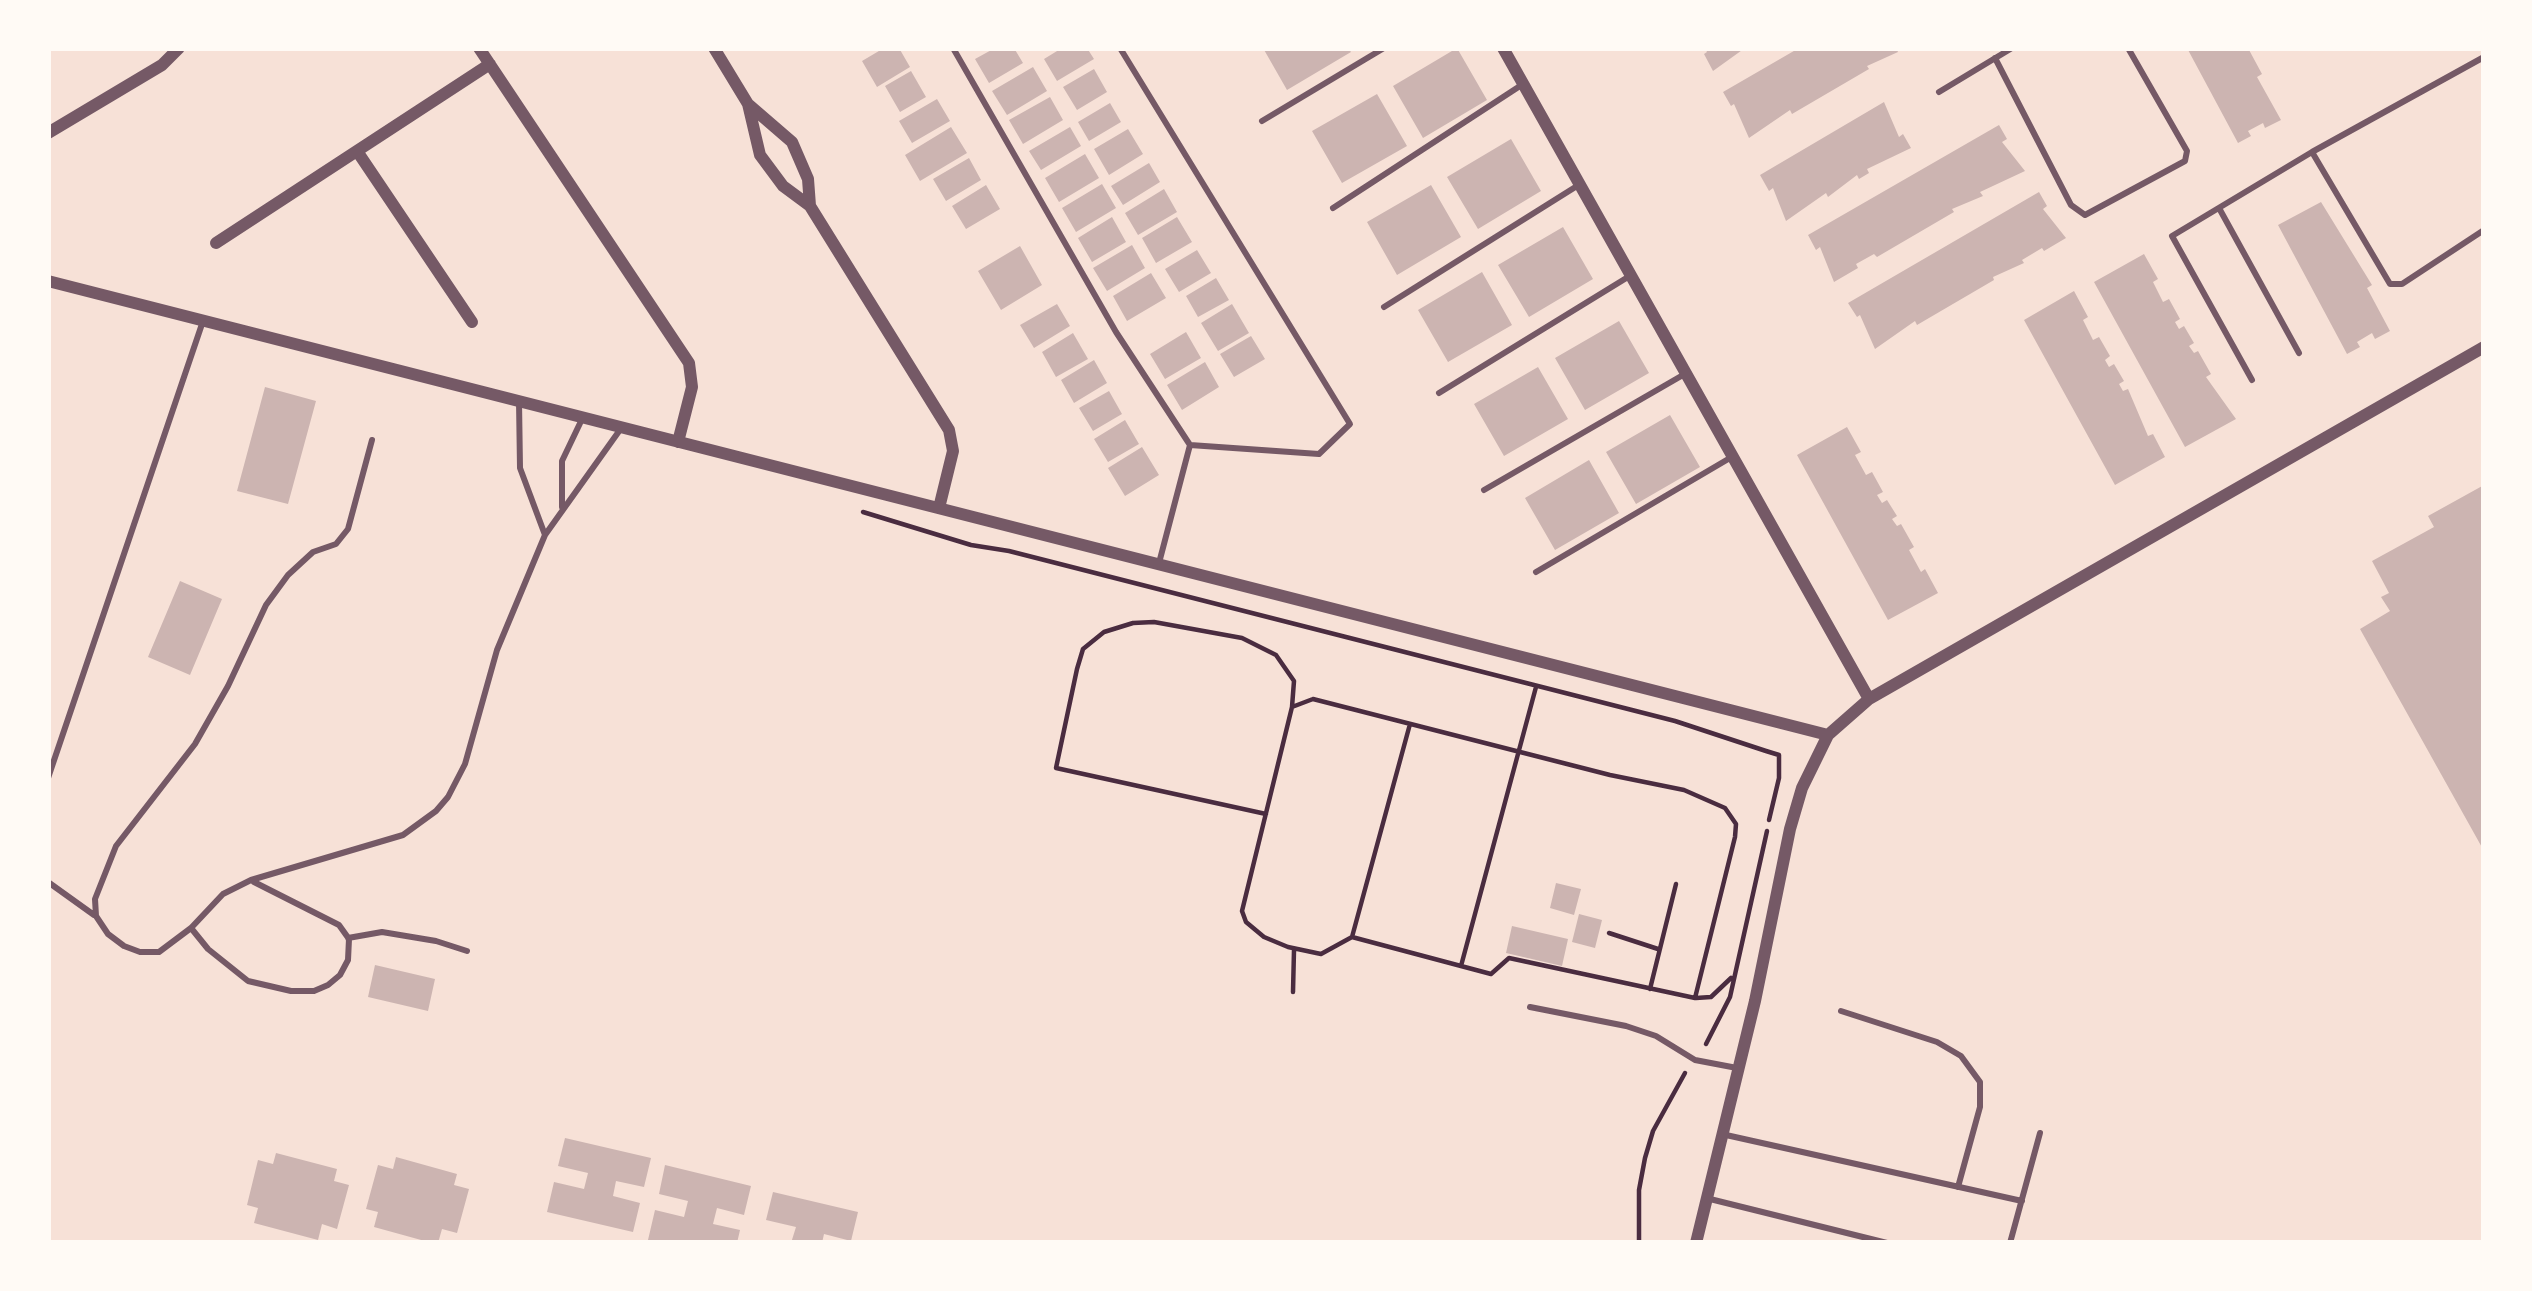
<!DOCTYPE html>
<style>
body{margin:0}
#map{position:relative;width:2532px;height:1291px;overflow:hidden;background:#f7e1d7;font-family:"Open Sans",sans-serif}
canvas{display:block}
.frame{position:absolute;inset:0;border:51px solid #fffaf5;pointer-events:none}
</style>
<div id="map">
<canvas width="2532" height="1291"></canvas>
<div class="frame"></div>
</div>
<script>
const ctx = document.querySelector('canvas').getContext('2d');
ctx.lineJoin = 'round';
function fillPath(path, color) {
  ctx.fillStyle = color;
  ctx.fill(path, 'evenodd');
}
function shape(rows) {
  const path = new Path2D();
  for (const r of rows) {
    path.moveTo(r[0], r[1]);
    for (let i = 2; i < r.length; i += 2) path.lineTo(r[i], r[i + 1]);
  }
  return path;
}
function stroke(path, color, width, dash) {
  ctx.strokeStyle = color;
  ctx.lineWidth = width;
  ctx.lineCap = dash ? 'butt' : 'round';
  ctx.setLineDash(dash || []);
  ctx.stroke(path);
}
const building = shape([
 [884,48,899,48,910,67,877,87,862,61],
 [995,48,1014,48,1023,63,989,83,975,59],
 [1062,48,1087,48,1094,59,1057,81,1044,59],
 [1263,48,1348,48,1351,52,1287,90],
 [1457,48,1487,100,1423,138,1393,86],
 [1705,48,1745,48,1713,71,1704,54,1707,52],
 [1799,48,1896,48,1898,52,1867,66,1869,69,1792,114,1790,110,1749,138,1734,104,1731,106,1723,92],
 [2187,48,2248,48,2262,74,2257,77,2281,120,2265,128,2263,123,2248,131,2251,136,2238,143],
 [1033,67,1047,91,1007,115,992,91],
 [1094,69,1107,92,1077,110,1063,87],
 [911,71,926,97,900,112,885,86],
 [1377,94,1407,146,1342,183,1312,131],
 [1050,97,1063,120,1023,144,1009,120],
 [937,99,950,121,912,143,899,121],
 [1884,102,1899,137,1903,134,1911,148,1867,169,1869,173,1859,179,1857,175,1828,197,1826,193,1786,221,1773,188,1769,191,1760,175],
 [1110,103,1121,122,1089,141,1078,122],
 [1999,125,2007,139,2002,142,2025,171,1980,192,1983,196,1952,209,1954,212,1877,257,1874,254,1856,264,1858,268,1834,282,1820,247,1816,250,1808,235],
 [951,127,967,153,920,181,905,155],
 [1070,127,1081,146,1041,170,1029,151],
 [1128,129,1143,154,1109,175,1094,149],
 [1511,139,1541,191,1478,229,1447,177],
 [1085,154,1099,178,1059,202,1045,178],
 [969,158,981,180,946,201,933,179],
 [1149,163,1160,182,1123,205,1111,186],
 [1102,184,1116,208,1076,232,1062,208],
 [986,185,1000,209,966,229,952,206],
 [1431,185,1461,237,1397,275,1367,222],
 [1164,189,1177,212,1138,235,1125,213],
 [2039,192,2047,206,2043,209,2066,238,2044,251,2042,248,2022,260,2024,263,1993,277,1994,280,1917,325,1915,321,1875,349,1860,315,1857,317,1848,303],
 [2321,202,2372,285,2367,288,2390,331,2375,339,2372,333,2357,342,2360,347,2347,354,2278,225],
 [1112,217,1126,242,1092,262,1078,238],
 [1177,217,1192,242,1156,263,1142,238],
 [1563,227,1593,279,1529,317,1498,265],
 [1132,245,1145,268,1107,291,1093,268],
 [1020,246,1042,285,1001,310,978,271],
 [1197,250,1211,273,1179,292,1165,269],
 [2144,254,2158,279,2153,282,2163,302,2169,299,2180,319,2175,322,2179,329,2184,326,2194,343,2189,346,2194,353,2198,351,2211,374,2206,377,2236,419,2185,447,2094,282],
 [1482,272,1512,325,1448,362,1418,310],
 [1151,273,1166,298,1127,321,1113,296],
 [1216,278,1229,300,1198,317,1186,296],
 [2074,291,2088,317,2083,320,2093,340,2099,337,2110,356,2105,360,2109,367,2114,364,2124,381,2119,384,2123,391,2128,389,2148,436,2153,434,2165,457,2115,485,2024,320],
 [1057,304,1070,326,1034,348,1020,325],
 [1232,304,1249,333,1218,351,1201,323],
 [1619,321,1649,373,1585,410,1555,358],
 [1186,332,1201,358,1165,379,1150,354],
 [1073,333,1088,359,1056,377,1042,352],
 [1251,336,1265,359,1234,377,1220,354],
 [1094,360,1107,383,1074,403,1061,380],
 [1205,362,1219,387,1182,410,1167,385],
 [1538,367,1568,419,1504,456,1474,404],
 [265,387,316,401,288,504,237,491],
 [1109,391,1122,414,1093,431,1079,408],
 [1670,415,1700,467,1636,504,1606,452],
 [1125,420,1139,444,1108,462,1094,439],
 [1847,427,1861,452,1855,455,1866,475,1872,472,1883,492,1877,495,1882,503,1887,500,1897,516,1892,519,1897,526,1901,524,1914,547,1909,550,1921,572,1925,569,1938,593,1888,620,1797,455],
 [1142,447,1159,475,1125,496,1108,468],
 [1589,460,1619,513,1555,550,1525,498],
 [2484,485,2484,851,2360,629,2390,611,2381,597,2389,593,2372,561,2434,527,2428,516],
 [180,581,222,599,190,675,148,657],
 [1556,883,1581,889,1574,915,1550,908],
 [1579,914,1602,920,1595,948,1572,942],
 [1512,926,1568,939,1562,966,1506,953],
 [375,965,435,979,428,1011,368,997],
 [565,1138,651,1158,644,1187,616,1181,613,1196,640,1203,633,1232,547,1212,554,1182,584,1189,588,1173,558,1166],
 [276,1153,337,1169,334,1181,349,1185,337,1229,322,1224,318,1240,254,1223,258,1208,247,1205,258,1160,273,1164],
 [396,1157,457,1174,454,1185,469,1189,457,1233,442,1229,438,1243,432,1243,374,1227,378,1212,366,1209,378,1165,393,1169],
 [665,1165,751,1186,744,1215,717,1208,713,1224,740,1230,737,1243,648,1240,655,1210,684,1217,688,1201,659,1194],
 [773,1192,858,1212,851,1241,824,1234,822,1243,791,1243,796,1227,766,1220]
]);
const path = shape([
 [863,512,971,545,1009,551,1675,721,1766,751,1779,755,1779,778,1769,820],
 [1313,699,1610,775,1684,790,1725,808,1736,824,1735,837,1695,998,1509,958,1491,974,1352,937,1321,954,1288,947,1264,937,1246,922,1242,911,1292,707,1313,699],
 [1266,814,1056,768,1077,669,1083,649,1104,632,1133,623,1154,622,1242,638,1276,655,1294,681,1292,707],
 [1609,933,1658,949],
 [1352,937,1410,724],
 [1461,966,1536,687],
 [1650,989,1676,884],
 [1293,992,1294,950],
 [1696,998,1711,997,1731,978],
 [1706,1044,1730,997,1767,831],
 [1639,1243,1639,1190,1645,1158,1653,1131,1685,1073]
]);
const service = shape([
 [953,48,1116,332,1190,445,1159,563],
 [1120,48,1350,424,1319,454,1190,445],
 [1995,58,2071,205,2085,215,2185,161,2187,151,2128,48],
 [1939,92,2012,48],
 [1262,121,1384,48],
 [2312,152,2390,284,2402,284,2484,230],
 [1333,208,1520,86],
 [2219,208,2299,353],
 [1384,307,1577,186],
 [2252,380,2172,236,2312,152,2484,57],
 [1439,393,1628,277],
 [519,401,520,468,545,535],
 [372,440,348,529,336,544,313,552,288,575,266,605,228,686,195,744,116,846,95,899,96,916,108,934,124,946,140,952,159,952,191,928,223,894,251,880,403,835,436,811,448,797,465,764,497,650,545,535,622,427],
 [1484,490,1683,375],
 [562,507,562,461,583,417],
 [1536,572,1730,458],
 [48,778,203,321],
 [48,882,94,915],
 [191,928,208,949,248,981,291,991,314,991,328,985,340,975,348,960,349,939,339,925,254,882],
 [348,938,382,932,436,941,467,951],
 [1530,1007,1626,1026,1656,1036,1695,1060,1737,1068],
 [1841,1011,1937,1042,1961,1056,1980,1082,1980,1107,1958,1187],
 [1726,1135,2022,1201],
 [1710,1199,1887,1243],
 [2010,1243,2040,1133]
]);
const minor = shape([
 [479,48,689,363,692,387,678,442],
 [714,48,748,104,760,155,783,186,810,206,949,430,953,451,939,508],
 [1503,48,1869,699],
 [748,104,792,142,808,179,810,206],
 [48,133,162,65,179,48],
 [357,151,472,322],
 [216,243,490,64],
 [48,281,1828,735],
 [1696,1243,1755,1001,1790,829,1802,788,1828,735,1869,699,2484,347]
]);
fillPath(building, '#ccb4b1');
stroke(path, '#4a2c40', 4.5);
stroke(service, '#755966', 6);
stroke(minor, '#755966', 12);
</script>
